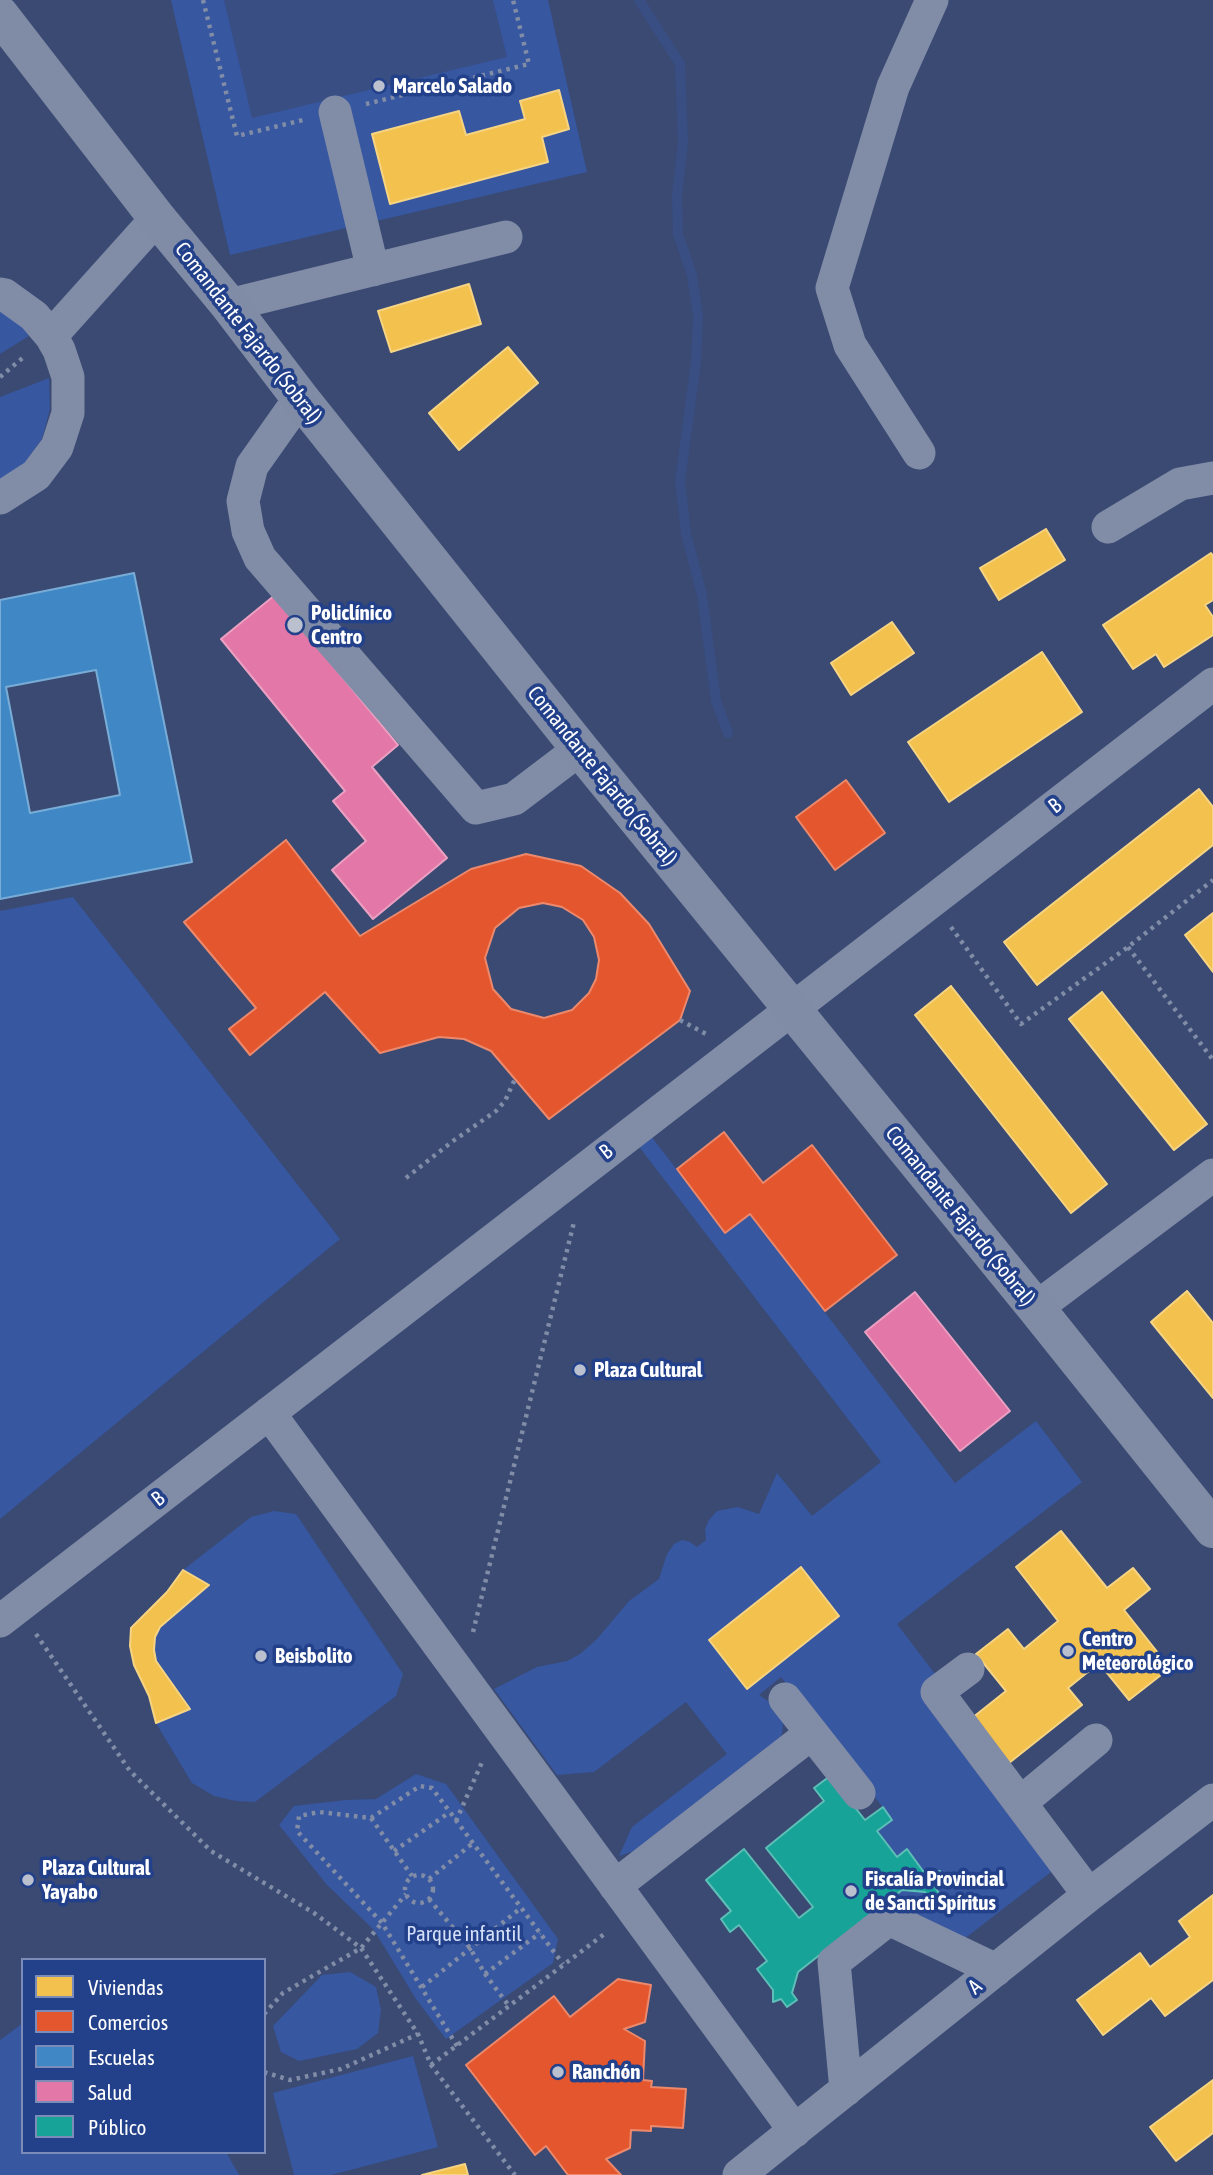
<!DOCTYPE html>
<meta charset="utf-8">
<style>
body{margin:0}
#map{position:relative;width:1213px;height:2175px;overflow:hidden;background:#3a4a73;font-family:"Asap Condensed",sans-serif}
canvas{display:block}
.legend{position:absolute;left:21px;top:1958px;width:245px;height:196px;box-sizing:border-box;background:#23408a;border:2px solid #7b8cb9;margin:0;padding:9px 12px;list-style:none;font-size:21px;color:#fff}
.legend li{display:flex;align-items:center;gap:14px;height:35px}
.legend b{width:35px;border:2px solid #7b8cb9}
</style>
<div id="map">
<canvas width="1213" height="2175"></canvas>
<ul class="legend">
<li><b style="height:19px;background:#f2c14e"></b>Viviendas</li>
<li><b style="height:19px;background:#e4572e"></b>Comercios</li>
<li><b style="height:19px;background:#3f88c5"></b>Escuelas</li>
<li><b style="height:19px;background:#e377a8"></b>Salud</li>
<li><b style="height:19px;background:#17a398"></b>Público</li>
</ul>
</div>
<script>
const ctx = document.querySelector('canvas').getContext('2d');
ctx.lineJoin = 'round';
function fillPath(path, color) {
  ctx.fillStyle = color;
  ctx.fill(path, 'evenodd');
}
function shape(rows) {
  const path = new Path2D();
  for (const r of rows) {
    if (r.length === 3) {
      path.moveTo(r[0] + r[2], r[1]);
      path.arc(r[0], r[1], r[2], 0, 2 * Math.PI);
      continue;
    }
    path.moveTo(r[0], r[1]);
    for (let i = 2; i < r.length; i += 2) path.lineTo(r[i], r[i + 1]);
  }
  return path;
}
function stroke(path, color, width, dash) {
  ctx.strokeStyle = color;
  ctx.lineWidth = width;
  ctx.lineCap = dash ? 'butt' : 'round';
  ctx.setLineDash(dash || []);
  ctx.stroke(path);
}
function write(font, color, halo, rows, align = 'center') {
  ctx.font = font + ' "Asap Condensed",sans-serif';
  ctx.lineWidth = 7;
  ctx.setLineDash([]);
  ctx.textBaseline = 'middle';
  ctx.strokeStyle = halo;
  ctx.fillStyle = color;
  for (const [text, x, y, turn = 0] of rows) {
    ctx.save();
    ctx.translate(x, y);
    ctx.rotate((+turn || 0) * Math.PI / 180);
    ctx.textAlign = isNaN(turn) ? turn : align;
    if (halo) ctx.strokeText(text, 0, 0);
    ctx.fillText(text, 0, 0);
    ctx.restore();
  }
}
const green = shape([
 [171,0,548,0,587,172,230,255],
 [0,311,20,324,29,336,0,354],
 [49,378,50,409,42,439,24,464,0,482,0,397],
 [73,897,340,1239,0,1519,0,911],
 [650,1135,725,1232,750,1214,955,1483,1036,1421,1082,1482,897,1624,1073,1855,964,1939,886,1903,902,1890,925,1892,930,1899,939,1893,934,1886,940,1872,923,1871,907,1850,897,1857,877,1831,892,1819,781,1677,759,1695,768,1701,783,1723,782,1734,775,1750,649,1846,619,1856,632,1827,727,1754,686,1702,594,1772,557,1775,494,1689,537,1667,567,1661,580,1654,597,1639,629,1601,659,1579,667,1554,674,1544,682,1540,690,1542,697,1547,706,1540,705,1529,709,1520,717,1511,738,1507,759,1514,777,1473,812,1516,881,1462,637,1144],
 [274,1511,296,1514,403,1674,396,1696,255,1802,236,1801,214,1796,192,1783,156,1723,149,1696,134,1665,130,1646,131,1628,167,1592,183,1570,251,1517],
 [416,1774,446,1784,558,1939,553,1963,446,2039,416,1999,374,1930,327,1885,279,1825,294,1806,346,1800,376,1799],
 [350,1972,376,1987,381,2010,378,2033,357,2049,299,2061,281,2052,273,2026,322,1975],
 [23,2023,23,2152,226,2152,239,2175,0,2175,0,2040],
 [413,2056,438,2147,331,2175,294,2175,273,2093]
]);
const water = shape([
 [224,0,493,0,507,57,252,118]
]);
const homes = shape([
 [559,90,569,129,542,137,548,162,390,204,372,134,459,111,466,135,525,119,520,101,559,90],
 [469,284,481,324,391,352,378,311,469,284],
 [508,347,538,383,459,450,429,413,508,347],
 [1046,529,1065,560,999,600,980,568,1046,529],
 [1211,553,1213,556,1213,600,1205,605,1213,617,1213,635,1164,667,1156,654,1133,669,1103,625,1211,553],
 [892,622,914,653,851,695,831,663,892,622],
 [1042,652,1082,712,949,802,908,742,1042,652],
 [1199,789,1213,807,1213,845,1037,985,1004,942,1199,789],
 [1213,913,1213,972,1185,935,1213,913],
 [951,986,1107,1184,1071,1213,915,1015,951,986],
 [1102,992,1207,1124,1174,1150,1069,1019,1102,992],
 [1187,1291,1213,1323,1213,1398,1151,1322,1187,1291],
 [1061,1531,1107,1588,1133,1568,1150,1589,1124,1610,1170,1668,1129,1700,1099,1663,1068,1688,1082,1705,1004,1767,967,1722,1006,1691,976,1654,1008,1629,1024,1649,1058,1621,1016,1567,1061,1531],
 [801,1567,839,1616,747,1689,709,1640,801,1567],
 [183,1570,209,1585,160,1627,155,1637,154,1650,156,1661,190,1709,156,1723,149,1696,134,1665,130,1646,131,1628,167,1592,183,1570],
 [1213,1895,1213,1980,1165,2016,1151,1998,1103,2035,1077,2000,1140,1953,1150,1967,1190,1937,1179,1921,1213,1895],
 [1213,2080,1213,2133,1176,2161,1150,2127,1213,2080],
 [465,2164,468,2175,422,2175,465,2164]
]);
const shops = shape([
 [846,780,885,833,835,870,796,817,846,780],
 [286,840,360,936,471,869,526,854,581,866,620,893,649,924,690,991,680,1020,549,1119,491,1051,464,1039,439,1037,380,1053,325,992,250,1055,229,1029,256,1008,184,922,286,840],
 [543,903,562,907,583,920,594,937,599,960,596,979,589,993,572,1010,544,1018,511,1009,493,989,485,958,495,928,519,908,543,903],
 [724,1132,763,1183,812,1145,897,1255,825,1311,750,1214,725,1233,677,1169,724,1132],
 [618,1979,651,1985,645,2022,624,2029,645,2041,643,2080,652,2081,651,2087,686,2089,683,2128,651,2126,651,2131,631,2130,630,2148,606,2159,621,2175,568,2175,546,2146,535,2155,466,2065,554,1996,570,2017,618,1979]
]);
const schools = shape([
 [134,573,192,862,0,899,0,600,134,573],
 [96,670,120,795,30,813,6,687,96,670]
]);
const health = shape([
 [275,595,398,745,372,767,447,858,373,919,332,870,366,841,333,801,345,791,221,639,275,595],
 [915,1292,1010,1411,960,1451,865,1332,915,1292]
]);
const public = shape([
 [830,1776,865,1820,883,1807,892,1820,877,1831,897,1857,907,1849,923,1871,940,1871,934,1886,939,1893,930,1899,925,1892,902,1890,798,1972,792,1993,797,2000,787,2007,781,1999,773,2002,773,1990,757,1969,767,1961,739,1925,730,1932,721,1919,731,1911,706,1880,744,1849,799,1918,813,1907,766,1848,824,1801,814,1788,830,1776]
]);
const stream = shape([
 [639,0,680,64,683,143,677,195,678,234,692,275,698,316,696,362,680,481,686,533,702,595,716,701,728,733]
]);
const path = shape([
 [203,0,237,136,303,120],
 [366,104,529,64,513,0],
 [0,377,25,356],
 [951,927,1021,1024,1128,947,1213,880],
 [1128,947,1213,1060],
 [680,1020,706,1034],
 [406,1178,453,1141,496,1111,505,1101,515,1079],
 [473,1632,574,1222],
 [36,1634,130,1771,211,1851,314,1913,361,1948,418,2034,431,2065,515,2175],
 [371,1818,412,1876],
 [456,1821,483,1760],
 [394,1851,450,1812],
 [419,1889,14],
 [429,1879,473,1843],
 [429,1899,470,1948,485,1974,509,2006],
 [485,1974,540,1933],
 [422,1987,521,1908],
 [264,2014,283,1993,361,1948,406,1894],
 [457,2046,382,1923,297,1831,299,1816,319,1812,371,1818,420,1786,432,1788,563,1964],
 [431,2065,607,1932],
 [264,2072,290,2080,341,2069,418,2034]
]);
const minor = shape([
 [335,112,373,270],
 [0,294,5,295,34,316,51,336,59,350,68,377,68,413,57,447,36,475,0,498],
 [229,305,506,237],
 [51,336,157,218],
 [300,398,252,466,243,501,248,531,260,558,476,808,514,799,580,749],
 [919,453,850,345,832,288,893,87,932,0],
 [1108,527,1180,484,1213,478],
 [1036,1308,1213,1175],
 [269,1413,795,2131],
 [0,1621,1213,684],
 [968,1669,937,1692,1089,1895],
 [785,1699,859,1793],
 [1020,1803,1096,1740],
 [615,1886,812,1733],
 [846,2090,834,1962,889,1919,996,1970],
 [739,2175,1089,1895,1213,1800]
]);
const major = shape([
 [0,15,157,218,229,305,300,398,580,749,1036,1308,1213,1529]
]);
const markers = [
 [379,86,7,"#bac0ce"],
 [295,625,9,"#bac0ce"],
 [580,1370,7,"#bac0ce"],
 [1068,1651,7,"#bac0ce"],
 [261,1656,7,"#bac0ce"],
 [28,1880,7,"#bac0ce"],
 [851,1891,7,"#bac0ce"],
 [558,2072,7,"#bac0ce"]
];
const poiNames = [
 ["Marcelo Salado",393,86],
 ["Policlínico",311,613],
 ["Centro",311,637],
 ["Plaza Cultural",594,1370],
 ["Centro",1082,1639],
 ["Meteorológico",1082,1663],
 ["Beisbolito",275,1656],
 ["Plaza Cultural",42,1868],
 ["Yayabo",42,1892],
 ["Fiscalía Provincial",865,1879],
 ["de Sancti Spíritus",865,1903],
 ["Ranchón",572,2072]
];
const streetNames = [
 ["Comandante Fajardo (Sobral)",248,333,52],
 ["Comandante Fajardo (Sobral)",602,776,51],
 ["B",1055,806,-38],
 ["B",606,1152,-38],
 ["Comandante Fajardo (Sobral)",960,1216,51],
 ["B",158,1499,-38],
 ["A",975,1987,-39]
];
const parkNames = [
 ["Parque infantil",464,1934]
];
fillPath(green, '#3757a0');
fillPath(water, '#394e83');
fillPath(homes, '#f2c14e');
stroke(homes, '#f6d483', 2);
fillPath(shops, '#e4572e');
stroke(shops, '#ec896d', 2);
fillPath(schools, '#3f88c5');
stroke(schools, '#79acd6', 2);
fillPath(health, '#e377a8');
stroke(health, '#eba0c2', 2);
fillPath(public, '#17a398');
stroke(public, '#5dbfb7', 2);
stroke(stream, '#394e83', 10);
stroke(path, '#818ca7', 4.5, [3.5, 5]);
stroke(minor, '#818ca7', 33);
stroke(major, '#808ba5', 38);
for (const [x, y, r, color] of markers) {
  const dot = new Path2D();
  dot.arc(x, y, r, 0, 2 * Math.PI);
  ctx.fillStyle = color;
  ctx.fill(dot);
  stroke(dot, '#23408a', 2.5);
}
write('bold 21px', '#fff', '#23408a', poiNames, 'left');
write('21px', '#fff', '#23408a', streetNames);
write('21px', '#d4dff8', '#23408a', parkNames);
</script>
